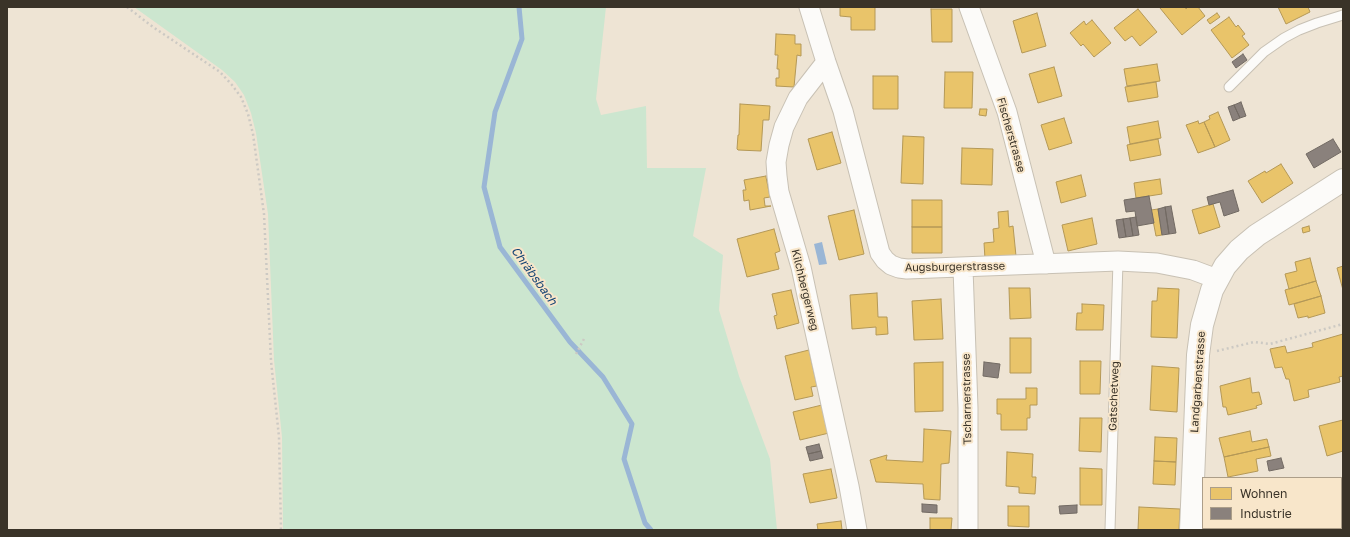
<!DOCTYPE html>
<meta charset="utf-8">
<style>
body{margin:0}
#map{position:relative;width:1350px;height:537px;overflow:hidden;background:#eee4d4;font-family:"Golos Text",sans-serif}
canvas{display:block}
.frame{position:absolute;inset:0;border:8px solid #3a3328;pointer-events:none}
.legend{position:absolute;left:1202px;top:477px;width:140px;height:52px;box-sizing:border-box;background:#f8e6ca;border:1px solid #ac9e89;margin:0;padding:5px 7px;list-style:none;font-size:12px;color:#3a3328}
.legend li{display:flex;align-items:center;gap:8px;height:20px}
.legend b{width:20px;border:1px solid #ac9e89}
</style>
<div id="map">
<canvas width="1350" height="537"></canvas>
<div class="frame"></div>
<ul class="legend">
<li><b style="height:11px;background:#e9c46a"></b>Wohnen</li>
<li><b style="height:11px;background:#8a817c"></b>Industrie</li>
</ul>
</div>
<script>
const ctx = document.querySelector('canvas').getContext('2d');
ctx.lineJoin = 'round';
function fillPath(path, color) {
  ctx.fillStyle = color;
  ctx.fill(path, 'evenodd');
}
function shape(rows) {
  const path = new Path2D();
  for (const r of rows) {
    path.moveTo(r[0], r[1]);
    for (let i = 2; i < r.length; i += 2) path.lineTo(r[i], r[i + 1]);
  }
  return path;
}
function stroke(path, color, width, dash) {
  ctx.strokeStyle = color;
  ctx.lineWidth = width;
  ctx.lineCap = dash ? 'butt' : 'round';
  ctx.setLineDash(dash || []);
  ctx.stroke(path);
}
function write(font, color, halo, rows, align = 'center') {
  ctx.font = font + ' "Golos Text",sans-serif';
  ctx.lineWidth = 4;
  ctx.setLineDash([]);
  ctx.textBaseline = 'middle';
  ctx.strokeStyle = halo;
  ctx.fillStyle = color;
  for (const [text, x, y, turn = 0] of rows) {
    ctx.save();
    ctx.translate(x, y);
    ctx.rotate((+turn || 0) * Math.PI / 180);
    ctx.textAlign = isNaN(turn) ? turn : align;
    if (halo) ctx.strokeText(text, 0, 0);
    ctx.fillText(text, 0, 0);
    ctx.restore();
  }
}
const green = shape([
 [134,7,606,7,596,99,601,115,646,106,647,168,706,168,693,236,723,255,719,310,739,376,770,459,777,530,283,530,282,437,274,360,268,214,256,133,251,113,244,95,235,82,222,70]
]);
const water = shape([
 [822,242,827,264,819,265,814,244]
]);
const homes = shape([
 [840,7,875,7,875,30,851,30,851,17,840,16,840,7],
 [1161,7,1185,7,1186,9,1188,7,1198,7,1205,16,1182,35,1160,8,1161,7],
 [1278,7,1308,7,1310,12,1286,24,1278,7],
 [931,9,952,9,952,42,932,42,931,9],
 [1138,9,1157,32,1140,46,1132,36,1125,41,1114,28,1138,9],
 [1037,13,1046,46,1022,53,1013,21,1037,13],
 [1217,13,1220,17,1210,24,1207,20,1217,13],
 [1229,17,1236,27,1238,25,1245,34,1242,36,1249,45,1232,58,1211,30,1229,17],
 [1092,20,1111,43,1094,57,1083,44,1081,46,1070,33,1084,21,1086,25,1092,20],
 [776,34,795,35,795,44,801,44,801,56,797,55,794,87,776,86,776,78,779,78,779,69,777,69,778,55,775,55,776,34],
 [1157,64,1160,81,1127,86,1124,69,1157,64],
 [1054,67,1062,96,1038,103,1029,74,1054,67],
 [945,72,973,72,972,108,944,108,945,72],
 [873,76,898,76,898,109,873,109,873,76],
 [1156,82,1158,97,1128,102,1125,87,1156,82],
 [740,104,770,106,769,120,763,120,761,151,738,150,737,149,738,135,739,135,740,104],
 [980,109,987,109,986,116,979,115,980,109],
 [1218,112,1230,140,1215,147,1204,122,1210,119,1209,116,1218,112],
 [1064,118,1072,143,1049,150,1041,125,1064,118],
 [1158,121,1161,138,1130,144,1127,127,1158,121],
 [1198,121,1199,124,1204,122,1215,147,1198,153,1186,125,1198,121],
 [832,132,841,163,817,170,808,139,832,132],
 [903,136,924,137,923,184,901,183,903,136],
 [1158,139,1161,155,1130,161,1127,145,1158,139],
 [962,148,993,149,992,185,961,184,962,148],
 [1281,164,1293,183,1262,203,1248,181,1265,171,1266,173,1281,164],
 [1081,175,1086,196,1061,203,1056,182,1081,175],
 [766,176,766,177,770,197,764,198,765,206,771,206,750,210,749,200,744,201,743,190,746,190,744,180,766,176],
 [1160,179,1162,194,1136,198,1134,183,1160,179],
 [912,200,942,200,942,227,912,227,912,200],
 [1213,204,1220,227,1199,234,1192,210,1213,204],
 [1158,209,1162,235,1156,236,1151,210,1158,209],
 [854,210,864,254,839,260,828,216,854,210],
 [1008,211,1009,227,1013,226,1016,256,985,259,984,243,994,242,993,229,999,228,998,212,1008,211],
 [1092,218,1097,244,1068,251,1062,225,1092,218],
 [1309,226,1310,231,1303,233,1302,228,1309,226],
 [912,227,942,227,942,253,912,253,912,227],
 [774,229,780,251,775,253,779,269,747,277,737,239,774,229],
 [1310,258,1316,281,1289,289,1285,274,1297,271,1295,262,1310,258],
 [1343,266,1343,290,1337,268,1343,266],
 [1316,281,1321,296,1289,305,1285,290,1316,281],
 [1009,288,1030,288,1031,318,1010,319,1009,288],
 [1158,288,1179,289,1177,338,1151,337,1152,301,1157,301,1158,288],
 [791,290,799,323,777,329,774,316,777,315,772,294,791,290],
 [877,293,878,317,887,317,888,334,876,335,876,327,852,329,850,295,877,293],
 [1321,296,1325,313,1308,318,1308,316,1298,318,1294,304,1321,296],
 [941,299,943,339,914,340,912,301,941,299],
 [1082,304,1104,305,1103,330,1076,330,1077,313,1082,313,1082,304],
 [1343,334,1343,376,1339,377,1340,382,1308,390,1309,397,1294,401,1289,379,1286,379,1282,367,1275,368,1270,349,1285,346,1287,353,1313,347,1312,343,1343,334],
 [1010,338,1031,338,1031,373,1010,373,1010,338],
 [809,350,817,386,811,387,813,396,795,400,785,356,809,350],
 [1080,361,1101,361,1100,394,1080,394,1080,361],
 [943,362,943,411,915,412,914,363,943,362],
 [1152,366,1179,368,1177,412,1150,410,1152,366],
 [1250,378,1252,393,1259,392,1262,404,1256,406,1257,408,1228,415,1226,407,1223,407,1220,386,1250,378],
 [1026,388,1037,388,1037,405,1030,405,1030,418,1027,418,1027,430,1001,430,1001,414,997,414,997,399,1026,399,1026,388],
 [822,405,829,433,800,440,793,412,822,405],
 [1080,418,1102,418,1101,452,1079,451,1080,418],
 [1343,420,1343,451,1327,456,1319,426,1343,420],
 [924,429,951,431,949,463,941,464,940,500,924,499,923,484,876,482,870,460,887,455,886,460,923,462,924,429],
 [1250,431,1252,442,1267,439,1269,447,1224,457,1219,438,1250,431],
 [1155,437,1177,438,1176,462,1154,461,1155,437],
 [1269,447,1271,456,1256,459,1258,471,1228,477,1224,457,1269,447],
 [1007,452,1033,454,1032,477,1036,477,1035,494,1019,493,1019,487,1006,486,1007,452],
 [1154,461,1176,462,1175,485,1153,484,1154,461],
 [1080,468,1102,469,1102,505,1080,505,1080,468],
 [831,469,837,498,810,503,803,474,831,469],
 [1008,506,1029,506,1029,527,1008,526,1008,506],
 [1139,507,1180,509,1179,530,1138,530,1139,507],
 [930,518,952,518,951,530,930,530,930,518],
 [841,521,842,530,818,530,817,524,841,521],
 [1285,528,1314,528,1315,530,1286,530,1285,528]
]);
const industry = shape([
 [1243,54,1247,60,1236,68,1232,62,1243,54],
 [1241,102,1246,116,1240,118,1234,105,1241,102],
 [1234,105,1240,118,1233,121,1228,107,1234,105],
 [1333,139,1341,152,1314,168,1306,154,1333,139],
 [1233,190,1239,211,1224,216,1220,202,1209,205,1207,197,1233,190],
 [1149,196,1154,223,1137,226,1135,211,1126,212,1124,200,1149,196],
 [1171,206,1176,233,1169,234,1165,207,1171,206],
 [1165,207,1169,234,1162,235,1158,209,1165,207],
 [1136,217,1139,235,1133,236,1130,218,1136,217],
 [1130,218,1133,236,1126,237,1123,219,1130,218],
 [1123,219,1126,237,1119,238,1116,220,1123,219],
 [984,362,1000,364,998,378,983,376,984,362],
 [819,444,821,451,808,454,806,447,819,444],
 [821,451,823,458,810,461,808,454,821,451],
 [1281,458,1284,468,1269,471,1267,461,1281,458],
 [922,504,937,505,937,513,922,512,922,504],
 [1077,505,1077,513,1060,514,1059,506,1077,505]
]);
const stream = shape([
 [519,7,522,39,495,112,484,187,500,247,570,342,603,377,632,424,624,459,645,523,651,530]
]);
const path = shape([
 [127,7,153,27,220,72,232,85,241,97,248,114,253,134,264,214,271,361,279,437,281,530],
 [1217,351,1254,342,1270,344,1343,324],
 [576,354,585,337]
]);
const service = shape([
 [1229,87,1264,52,1284,38,1299,30,1317,23,1343,15],
 [1110,530,1118,261]
]);
const minor = shape([
 [809,7,826,62,843,111,880,253,885,260,891,265,899,268,907,269,1118,261,1157,263,1193,270,1217,279],
 [969,7,1007,112,1046,264],
 [826,62,798,98,784,127,779,145,776,162,777,176,779,192,801,267,808,300,849,486,857,530],
 [963,268,968,408,968,530]
]);
const tertiary = shape([
 [1191,530,1198,355,1202,325,1212,290,1225,266,1239,250,1257,235,1343,180]
]);
const streetNames = [
 ["Fischerstrasse",1011,135,74],
 ["Augsburgerstrasse",955,267,-1],
 ["Kilchbergerweg",805,290,76],
 ["Landgarbenstrasse",1198,382,-86],
 ["Gatschetweg",1114,396,-88],
 ["Tscharnerstrasse",967,399,-91]
];
const waterNames = [
 ["Chräbsbach",534,276,54]
];
fillPath(green, '#cce6cf');
fillPath(water, '#9ab6d5');
fillPath(homes, '#e9c46a');
stroke(homes, '#b49856', 1);
fillPath(industry, '#8a817c');
stroke(industry, '#726a63', 1);
stroke(stream, '#9ab6d5', 5);
stroke(service, '#c8c1b4', 11);
stroke(minor, '#c8c1b4', 21);
stroke(tertiary, '#c8c1b4', 24);
stroke(path, '#ccc9c3', 2.5, [2, 3]);
stroke(service, '#fcfbf9', 9);
stroke(minor, '#fcfbf9', 19);
stroke(tertiary, '#fcfbf9', 22);
write('11px', '#3a3328', '#f8e6ca', streetNames);
write('italic 12px', '#174675', '#f8e6ca', waterNames);
</script>
